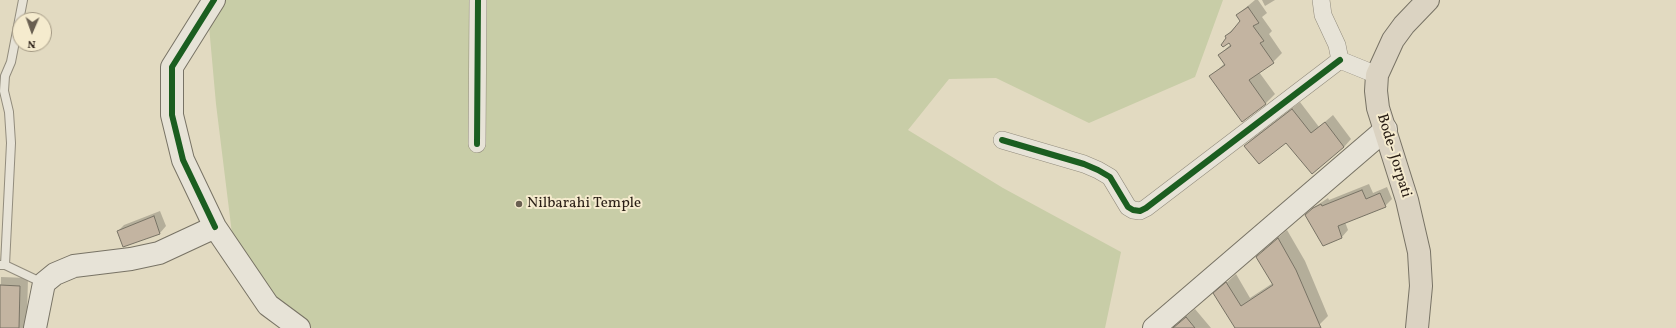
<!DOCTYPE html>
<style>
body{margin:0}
#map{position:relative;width:1676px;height:328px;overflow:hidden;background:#e2dac1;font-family:Vollkorn,serif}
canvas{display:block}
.north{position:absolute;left:12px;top:12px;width:40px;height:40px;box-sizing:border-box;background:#f5ebce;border:1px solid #a39984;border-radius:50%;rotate:182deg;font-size:11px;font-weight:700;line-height:16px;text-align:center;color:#281d14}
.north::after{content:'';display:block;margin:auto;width:14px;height:18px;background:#695f51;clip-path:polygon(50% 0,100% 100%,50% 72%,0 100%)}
</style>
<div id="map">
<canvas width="1676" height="328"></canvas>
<div class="north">N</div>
</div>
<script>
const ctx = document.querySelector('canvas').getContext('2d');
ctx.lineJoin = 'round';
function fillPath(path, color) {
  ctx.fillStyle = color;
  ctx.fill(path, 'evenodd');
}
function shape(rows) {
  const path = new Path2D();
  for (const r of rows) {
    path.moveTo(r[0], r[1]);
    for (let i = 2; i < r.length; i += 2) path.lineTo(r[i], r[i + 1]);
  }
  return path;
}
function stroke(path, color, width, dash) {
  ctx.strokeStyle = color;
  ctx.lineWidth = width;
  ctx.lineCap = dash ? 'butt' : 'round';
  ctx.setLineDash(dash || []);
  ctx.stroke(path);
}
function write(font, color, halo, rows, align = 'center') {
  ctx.font = font + ' Vollkorn,serif';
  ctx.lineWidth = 4;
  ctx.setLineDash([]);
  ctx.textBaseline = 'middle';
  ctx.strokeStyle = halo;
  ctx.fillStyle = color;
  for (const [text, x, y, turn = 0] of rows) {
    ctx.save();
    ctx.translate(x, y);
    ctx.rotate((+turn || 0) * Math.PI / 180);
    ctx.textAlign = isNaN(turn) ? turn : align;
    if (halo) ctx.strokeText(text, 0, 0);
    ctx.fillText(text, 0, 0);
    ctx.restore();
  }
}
const green = shape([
 [226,0,1223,0,1195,77,1089,123,996,78,949,79,908,130,1003,188,1121,252,1105,328,300,328,235,258,216,104,209,26]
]);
const shadow = shape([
 [1255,0,1258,0,1267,13,1262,17,1272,31,1269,34,1282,53,1273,62,1259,72,1275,94,1266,103,1243,120,1211,76,1225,63,1219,55,1231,44,1226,36,1241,21,1237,15],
 [1262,0,1275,0,1265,6],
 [1300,102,1319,127,1333,115,1351,139,1344,147,1287,142,1245,146,1253,138],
 [1369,184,1373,193,1387,187,1392,199,1385,206,1345,222,1348,230,1342,237,1324,244,1313,208,1328,198,1329,200],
 [160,211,166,226,160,233,124,246,118,231,124,225],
 [1287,230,1305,261,1328,316,1319,325,1313,328,1234,328,1235,327,1224,285,1236,274,1250,298,1273,283,1266,248],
 [1,277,28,278,27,318,31,328,0,328],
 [1195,309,1211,328,1172,328]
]);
const building = shape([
 [1248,7,1259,23,1253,26,1264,41,1260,43,1274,63,1249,80,1266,104,1242,122,1209,76,1225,65,1218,55,1231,46,1229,43,1223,47,1221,45,1226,38,1225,36,1231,32,1240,21,1236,15,1248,7],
 [1292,109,1311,133,1325,122,1344,147,1312,174,1286,143,1259,164,1244,146,1292,109],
 [1362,190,1366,199,1380,193,1386,207,1338,226,1342,238,1323,246,1305,215,1313,208,1321,204,1322,206,1362,190],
 [154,216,160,234,123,247,117,231,154,216],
 [1278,238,1296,270,1321,328,1235,328,1213,293,1226,282,1241,306,1273,285,1256,257,1278,238],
 [0,285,20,286,19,328,0,328,0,285],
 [1186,317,1195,328,1173,328,1186,317]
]);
const lane = shape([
 [1,265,5,265,43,283],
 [5,265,11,143,9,112,4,91,5,76,11,62,23,0]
]);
const street = shape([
 [1321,0,1323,15,1337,45,1340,60,1377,75],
 [1002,140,1084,164,1098,170,1110,177,1128,207,1133,210,1140,211,1146,208,1340,60],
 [477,144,478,0]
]);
const secondary = shape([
 [214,0,172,67,172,115,183,160,215,227,268,305,299,328],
 [35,328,44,283,55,274,74,266,131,259,159,253,215,227],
 [1154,328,1386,129]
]);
const primary = shape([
 [1417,328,1421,286,1419,252,1407,200,1378,108,1376,91,1377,75,1393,40,1404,25,1428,0]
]);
const cycleway = shape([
 [214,0,172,67,172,115,183,160,215,227],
 [1002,140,1084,164,1098,170,1110,177,1128,207,1133,210,1140,211,1146,208,1340,60],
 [477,144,478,0]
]);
const markers = [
 [519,204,4,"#695f51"]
];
const streetNames = [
 ["Bode- Jorpati",1393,156,73]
];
const poiNames = [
 ["Nilbarahi Temple",527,204]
];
fillPath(green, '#c8cda7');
fillPath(shadow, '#0003');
fillPath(building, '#c3b4a1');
stroke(building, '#787365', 1);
stroke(lane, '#928c7d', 10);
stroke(street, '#928c7d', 18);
stroke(secondary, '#787365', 24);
stroke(primary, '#787365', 24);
stroke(lane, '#e7e3d7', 8);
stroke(street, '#e7e3d7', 17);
stroke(secondary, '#e7e3d7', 22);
stroke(primary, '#dbd3c2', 22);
stroke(cycleway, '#1b5e20', 6);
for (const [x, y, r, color] of markers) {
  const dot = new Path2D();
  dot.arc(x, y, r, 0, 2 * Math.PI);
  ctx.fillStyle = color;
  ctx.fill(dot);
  stroke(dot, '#f5ebce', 1.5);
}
write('15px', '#281d14', '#f5ebce', streetNames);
write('15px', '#281d14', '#f5ebce', poiNames, 'left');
</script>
